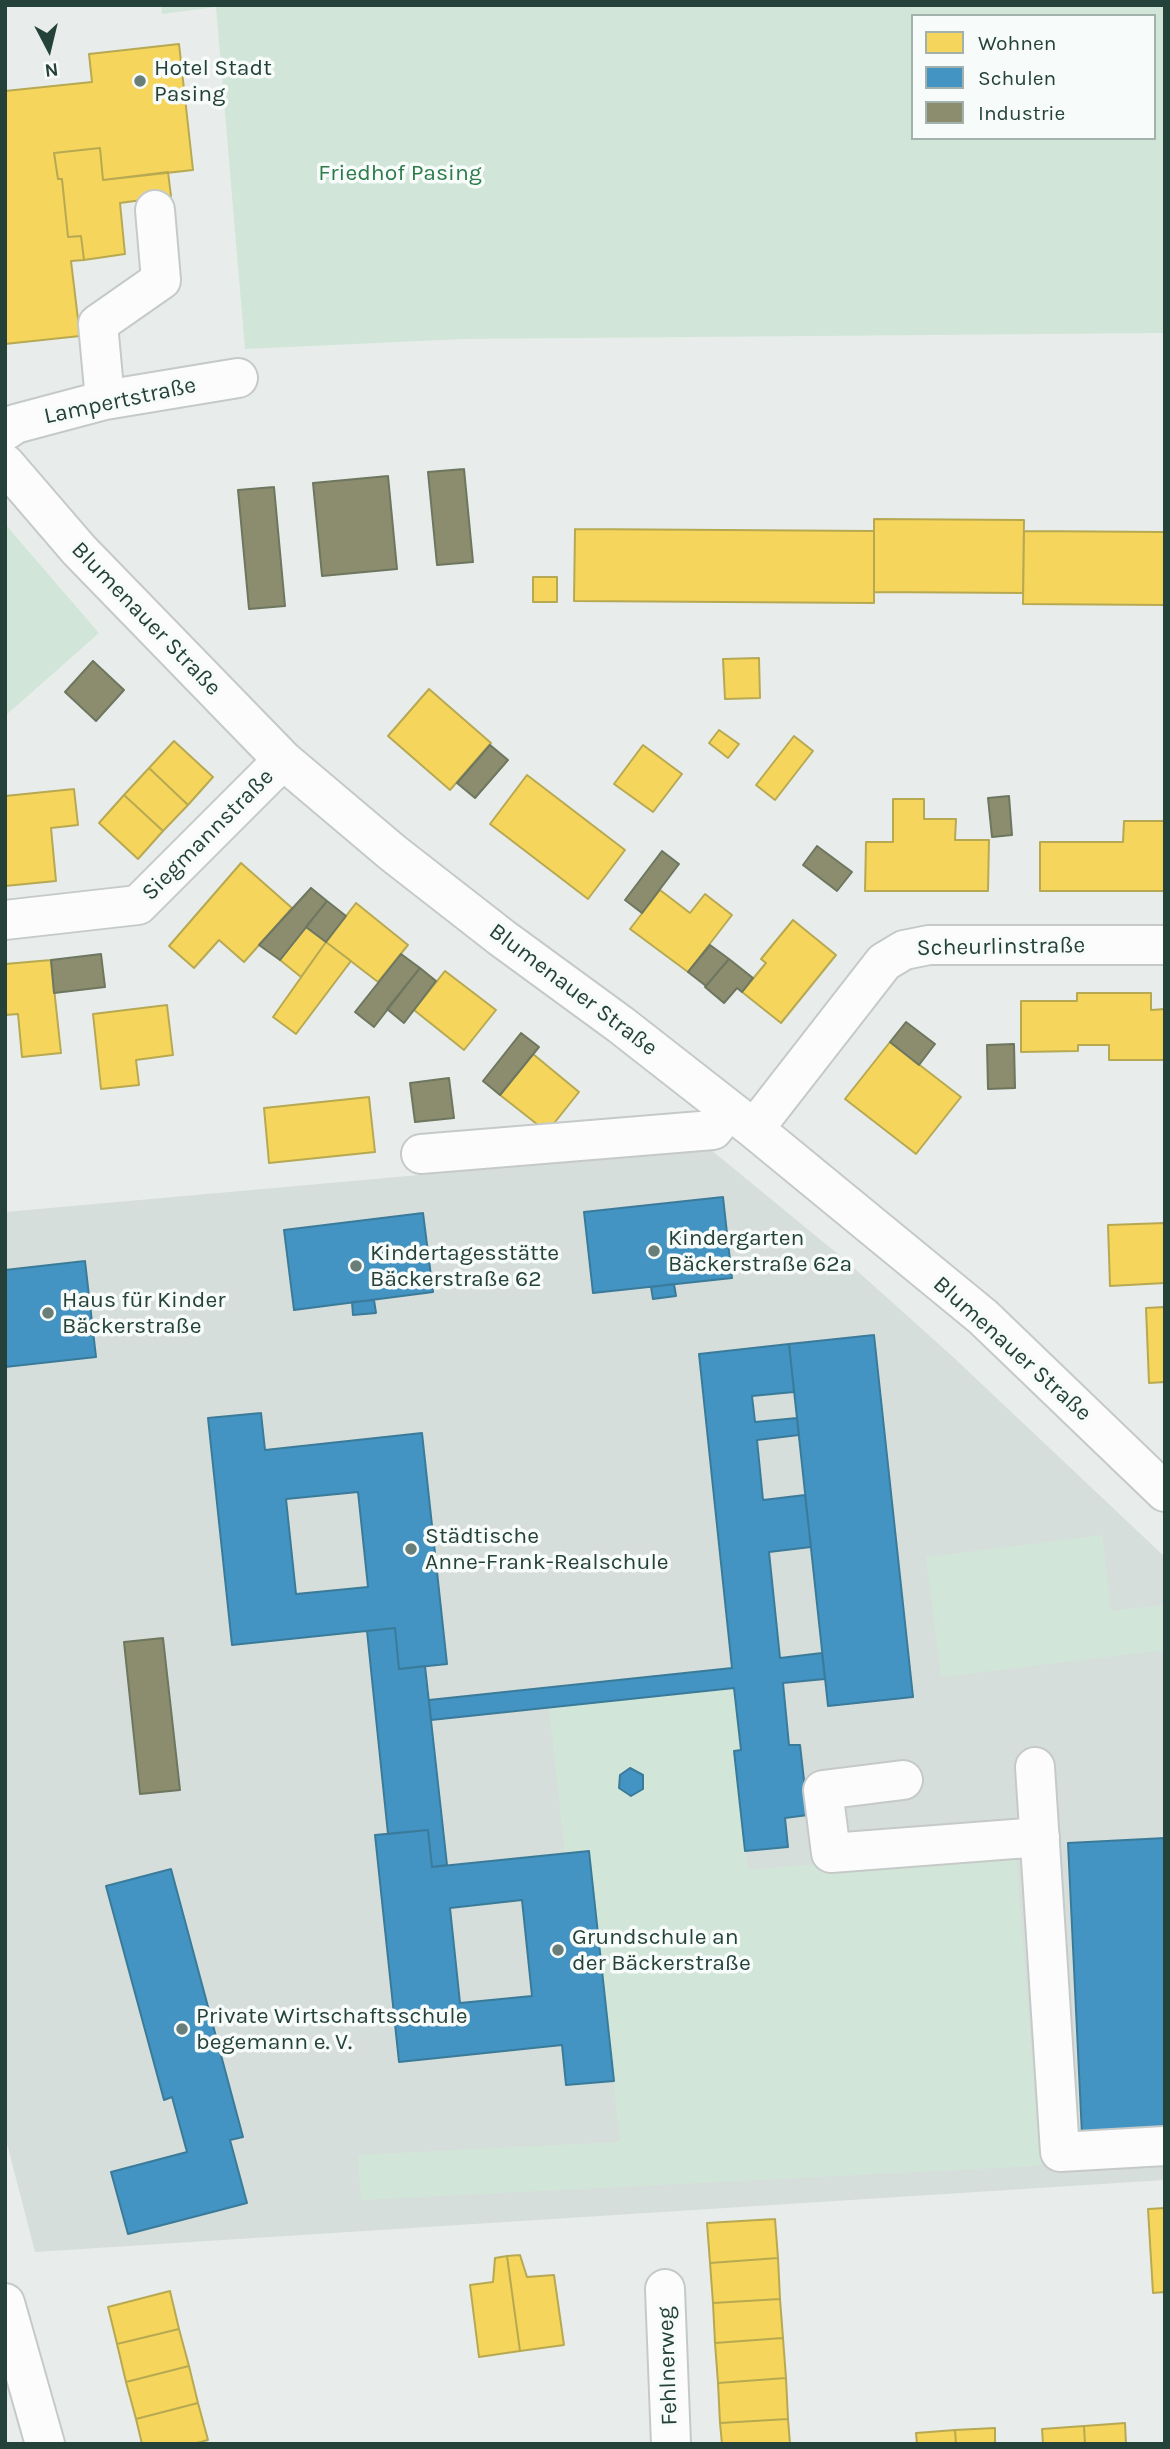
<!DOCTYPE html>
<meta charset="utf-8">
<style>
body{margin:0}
#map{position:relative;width:1170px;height:2449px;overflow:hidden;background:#e8edeb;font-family:Karla,sans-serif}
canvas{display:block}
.frame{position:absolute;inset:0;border:7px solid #24423a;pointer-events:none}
.legend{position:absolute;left:911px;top:14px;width:245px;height:126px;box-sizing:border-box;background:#f7fbf9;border:2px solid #a3b1ad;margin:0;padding:9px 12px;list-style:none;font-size:21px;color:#24423a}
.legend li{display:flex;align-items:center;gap:14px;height:35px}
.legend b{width:35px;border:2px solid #a3b1ad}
.north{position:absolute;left:14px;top:14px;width:70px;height:70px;-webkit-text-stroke:5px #f7fbf9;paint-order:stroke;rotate:173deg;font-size:19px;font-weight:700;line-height:28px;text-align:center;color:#24423a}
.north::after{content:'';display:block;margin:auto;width:24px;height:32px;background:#24423a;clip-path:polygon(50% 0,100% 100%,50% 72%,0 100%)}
</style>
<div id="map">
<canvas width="1170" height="2449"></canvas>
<div class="frame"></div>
<ul class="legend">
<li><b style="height:19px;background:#f6d55c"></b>Wohnen</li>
<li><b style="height:19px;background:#4393c3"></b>Schulen</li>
<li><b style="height:19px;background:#8c8c6e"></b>Industrie</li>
</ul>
<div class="north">N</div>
</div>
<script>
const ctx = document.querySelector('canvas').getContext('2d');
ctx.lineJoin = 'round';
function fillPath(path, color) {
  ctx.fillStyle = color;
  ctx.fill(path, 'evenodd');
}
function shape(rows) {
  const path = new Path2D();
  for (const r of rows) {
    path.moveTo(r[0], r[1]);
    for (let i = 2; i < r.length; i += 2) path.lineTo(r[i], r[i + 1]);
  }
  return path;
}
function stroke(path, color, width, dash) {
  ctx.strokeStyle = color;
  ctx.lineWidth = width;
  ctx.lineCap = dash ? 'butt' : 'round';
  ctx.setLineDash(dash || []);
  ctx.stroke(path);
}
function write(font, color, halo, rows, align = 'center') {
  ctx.font = font + ' Karla,sans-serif';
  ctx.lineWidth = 7;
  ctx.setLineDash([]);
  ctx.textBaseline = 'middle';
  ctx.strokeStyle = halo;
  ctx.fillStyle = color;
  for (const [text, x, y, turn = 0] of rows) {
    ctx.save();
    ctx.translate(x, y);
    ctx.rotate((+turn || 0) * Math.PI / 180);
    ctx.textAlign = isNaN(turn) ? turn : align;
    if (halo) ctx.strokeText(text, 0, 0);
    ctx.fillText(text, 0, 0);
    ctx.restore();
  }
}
const built = shape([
 [710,1149,844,1259,952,1356,1165,1557,1165,2180,35,2252,5,2136,5,1212]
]);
const green = shape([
 [161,5,1165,5,1165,333,463,339,245,349,216,7,162,14],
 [913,16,1154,16,1154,138,913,138],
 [5,524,99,633,5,716],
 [1102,1535,1111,1611,1165,1605,1165,1650,941,1677,926,1557],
 [734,1688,741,1750,735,1752,748,1870,1015,1847,1037,2121,1053,2120,1055,2165,361,2200,358,2155,620,2142,589,1851,565,1853,549,1708]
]);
const homes = shape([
 [179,44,193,170,103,180,100,148,54,153,58,179,62,179,68,237,81,236,84,260,71,261,80,336,5,344,5,91,92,82,89,54,179,44],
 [100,148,103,180,168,172,171,196,120,203,125,254,84,260,81,236,68,237,62,179,58,179,54,153,100,148],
 [874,519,1024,520,1023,593,874,592,874,519],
 [575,529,874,531,874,603,574,601,575,529],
 [1024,531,1165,532,1165,605,1023,604,1024,531],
 [533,577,557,577,557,602,533,602,533,577],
 [759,658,760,698,725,699,723,659,759,658],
 [429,689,491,743,450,790,388,736,429,689],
 [719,730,739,744,728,758,709,743,719,730],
 [794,736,813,751,775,800,756,785,794,736],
 [174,741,213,777,188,805,149,768,174,741],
 [643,745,682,774,653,812,614,784,643,745],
 [149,768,188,805,163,831,124,795,149,768],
 [527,775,625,850,588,899,490,824,527,775],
 [74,789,78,825,51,828,56,881,5,886,5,796,74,789],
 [124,795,163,831,138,859,99,823,124,795],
 [893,799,924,799,924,819,956,819,955,840,989,840,988,891,865,891,866,842,893,842,893,799],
 [1124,821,1165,821,1165,891,1040,891,1040,842,1123,842,1124,821],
 [241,863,292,908,244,962,219,940,194,968,169,946,241,863],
 [660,890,690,913,705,894,732,915,688,972,630,929,660,890],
 [356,903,408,945,378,982,326,942,356,903],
 [793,920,836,955,781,1023,742,992,766,963,761,959,793,920],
 [306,927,326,942,301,977,280,960,306,927],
 [326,942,351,961,296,1034,273,1017,326,942],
 [51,960,61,1053,22,1057,18,1014,5,1015,5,964,51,960],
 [445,971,496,1010,464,1050,414,1010,445,971],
 [1077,993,1151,993,1151,1010,1165,1009,1165,1060,1109,1060,1109,1045,1078,1045,1078,1051,1021,1052,1021,1001,1077,1001,1077,993],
 [167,1005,173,1055,136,1060,139,1085,101,1089,93,1014,167,1005],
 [890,1042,961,1097,916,1154,845,1099,890,1042],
 [533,1054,579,1092,547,1132,500,1095,533,1054],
 [369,1097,375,1152,269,1163,264,1108,369,1097],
 [1165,1223,1165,1283,1110,1286,1108,1225,1165,1223],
 [1165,1307,1165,1382,1149,1383,1146,1308,1165,1307],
 [1165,2208,1165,2292,1153,2293,1148,2209,1165,2208],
 [775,2219,778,2258,710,2263,707,2223,775,2219],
 [520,2255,527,2277,554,2275,564,2345,520,2351,507,2256,520,2255],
 [507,2256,520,2351,479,2357,470,2285,493,2282,495,2258,507,2256],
 [778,2258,780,2299,713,2303,710,2263,778,2258],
 [170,2291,179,2329,117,2344,108,2307,170,2291],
 [780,2299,783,2338,715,2343,713,2303,780,2299],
 [179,2329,189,2366,126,2382,117,2344,179,2329],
 [783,2338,786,2378,718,2383,715,2343,783,2338],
 [189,2366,198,2403,136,2419,126,2382,189,2366],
 [786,2378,788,2419,720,2423,718,2383,786,2378],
 [198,2403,208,2440,193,2444,142,2444,136,2419,198,2403],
 [788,2419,790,2444,722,2444,720,2423,788,2419],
 [1125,2423,1126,2444,1085,2444,1084,2426,1125,2423],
 [1084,2426,1085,2444,1043,2444,1042,2429,1084,2426],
 [995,2428,995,2444,956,2444,955,2430,995,2428],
 [955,2430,956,2444,917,2444,916,2433,955,2430]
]);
const schools = shape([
 [723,1197,732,1278,593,1293,584,1212,723,1197],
 [423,1213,433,1292,294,1310,284,1230,423,1213],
 [85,1261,96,1357,5,1367,5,1270,85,1261],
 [674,1284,676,1296,653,1299,651,1287,674,1284],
 [374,1300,376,1313,353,1315,352,1302,374,1300],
 [874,1335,913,1697,828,1706,789,1344,874,1335],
 [789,1344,794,1392,752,1396,755,1422,797,1418,799,1435,757,1440,763,1500,805,1495,811,1547,769,1552,780,1658,822,1653,825,1679,783,1683,789,1745,800,1745,808,1815,785,1818,788,1847,745,1851,734,1751,741,1750,734,1688,431,1720,429,1700,732,1668,699,1354,789,1344],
 [261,1413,265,1450,422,1433,447,1664,399,1669,395,1628,232,1645,208,1418,261,1413],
 [358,1492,368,1587,296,1594,286,1499,358,1492],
 [395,1628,399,1669,425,1666,447,1865,432,1867,428,1830,388,1834,367,1631,395,1628],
 [630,1768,643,1775,643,1789,631,1796,619,1788,620,1775,630,1768],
 [428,1830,432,1867,589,1851,614,2081,566,2085,562,2045,399,2062,375,1835,428,1830],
 [522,1900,532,1996,460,2003,450,1908,522,1900],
 [1165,1838,1165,2131,1082,2135,1068,1843,1165,1838],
 [171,1869,243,2137,230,2140,247,2203,128,2234,111,2172,187,2152,172,2097,164,2100,106,1886,171,1869]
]);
const industry = shape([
 [464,469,473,562,437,565,428,472,464,469],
 [388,476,397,569,322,576,313,483,388,476],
 [274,487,285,606,249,609,238,490,274,487],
 [93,661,124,690,96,721,65,692,93,661],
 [490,745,508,760,475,798,457,783,490,745],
 [1009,796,1012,835,992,837,988,798,1009,796],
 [817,846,852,872,837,891,803,865,817,846],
 [662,851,679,864,642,913,625,900,662,851],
 [311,888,327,901,280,960,259,945,311,888],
 [327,901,346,916,326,942,306,927,327,901],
 [710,945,729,959,706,986,688,972,710,945],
 [101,954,105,987,54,993,51,960,101,954],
 [401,954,420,968,374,1027,355,1012,401,954],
 [729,959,753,978,742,992,737,988,724,1003,705,987,729,959],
 [420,968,436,981,404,1023,387,1009,420,968],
 [906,1022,935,1044,919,1065,890,1042,906,1022],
 [521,1033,539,1047,500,1095,483,1081,521,1033],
 [1014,1044,1015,1088,988,1089,987,1045,1014,1044],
 [449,1078,454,1118,415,1122,410,1083,449,1078],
 [163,1638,180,1790,140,1794,124,1642,163,1638]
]);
const minor = shape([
 [105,400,98,324,161,280,155,210],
 [5,431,15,424,105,400,238,378],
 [5,464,79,550,283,760,393,853,502,938,621,1025,754,1129,983,1317,1165,1492],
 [5,920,138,905,283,760],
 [754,1129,884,962,904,950,929,945,1165,945],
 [421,1154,713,1130,729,1110],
 [1035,1767,1060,2152,1165,2146],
 [903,1780,823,1790,831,1853,1040,1837],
 [665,2289,671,2444],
 [5,2303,45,2444]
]);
const markers = [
 [140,81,7,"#697e78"],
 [654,1251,7,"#697e78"],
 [356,1266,7,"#697e78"],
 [48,1313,7,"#697e78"],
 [411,1549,7,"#697e78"],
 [558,1950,7,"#697e78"],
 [182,2029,7,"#697e78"]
];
const poiNames = [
 ["Hotel Stadt",154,68],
 ["Pasing",154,94],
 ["Kindergarten",668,1238],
 ["Bäckerstraße 62a",668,1264],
 ["Kindertagesstätte",370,1253],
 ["Bäckerstraße 62",370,1279],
 ["Haus für Kinder",62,1300],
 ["Bäckerstraße",62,1326],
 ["Städtische",425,1536],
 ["Anne-Frank-Realschule",425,1562],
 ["Grundschule an",572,1937],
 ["der Bäckerstraße",572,1963],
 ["Private Wirtschaftsschule",196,2016],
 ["begemann e. V.",196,2042]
];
const parkNames = [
 ["Friedhof Pasing",400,173]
];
const streetNames = [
 ["Lampertstraße",120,401,-12],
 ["Blumenauer Straße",146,619,46],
 ["Siegmannstraße",208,835,-45],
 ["Scheurlinstraße",1001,947,-1],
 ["Blumenauer Straße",573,990,37],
 ["Blumenauer Straße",1012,1349,42],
 ["Fehlnerweg",668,2366,-92]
];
fillPath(built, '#d6dedb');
fillPath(green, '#d1e6d8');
fillPath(homes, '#f6d55c');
stroke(homes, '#b7a952', 2);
fillPath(schools, '#4393c3');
stroke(schools, '#3a7b9a', 2);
fillPath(industry, '#8c8c6e');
stroke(industry, '#6d765e', 2);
stroke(minor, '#c5cac8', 42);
stroke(minor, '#fcfcfc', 38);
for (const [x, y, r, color] of markers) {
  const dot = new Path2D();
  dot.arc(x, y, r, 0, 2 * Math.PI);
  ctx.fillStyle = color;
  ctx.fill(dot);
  stroke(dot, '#f7fbf9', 2.5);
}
write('23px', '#24423a', '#f7fbf9', poiNames, 'left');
write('23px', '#2d7a4b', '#f7fbf9', parkNames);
write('23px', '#24423a', '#f7fbf9', streetNames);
</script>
